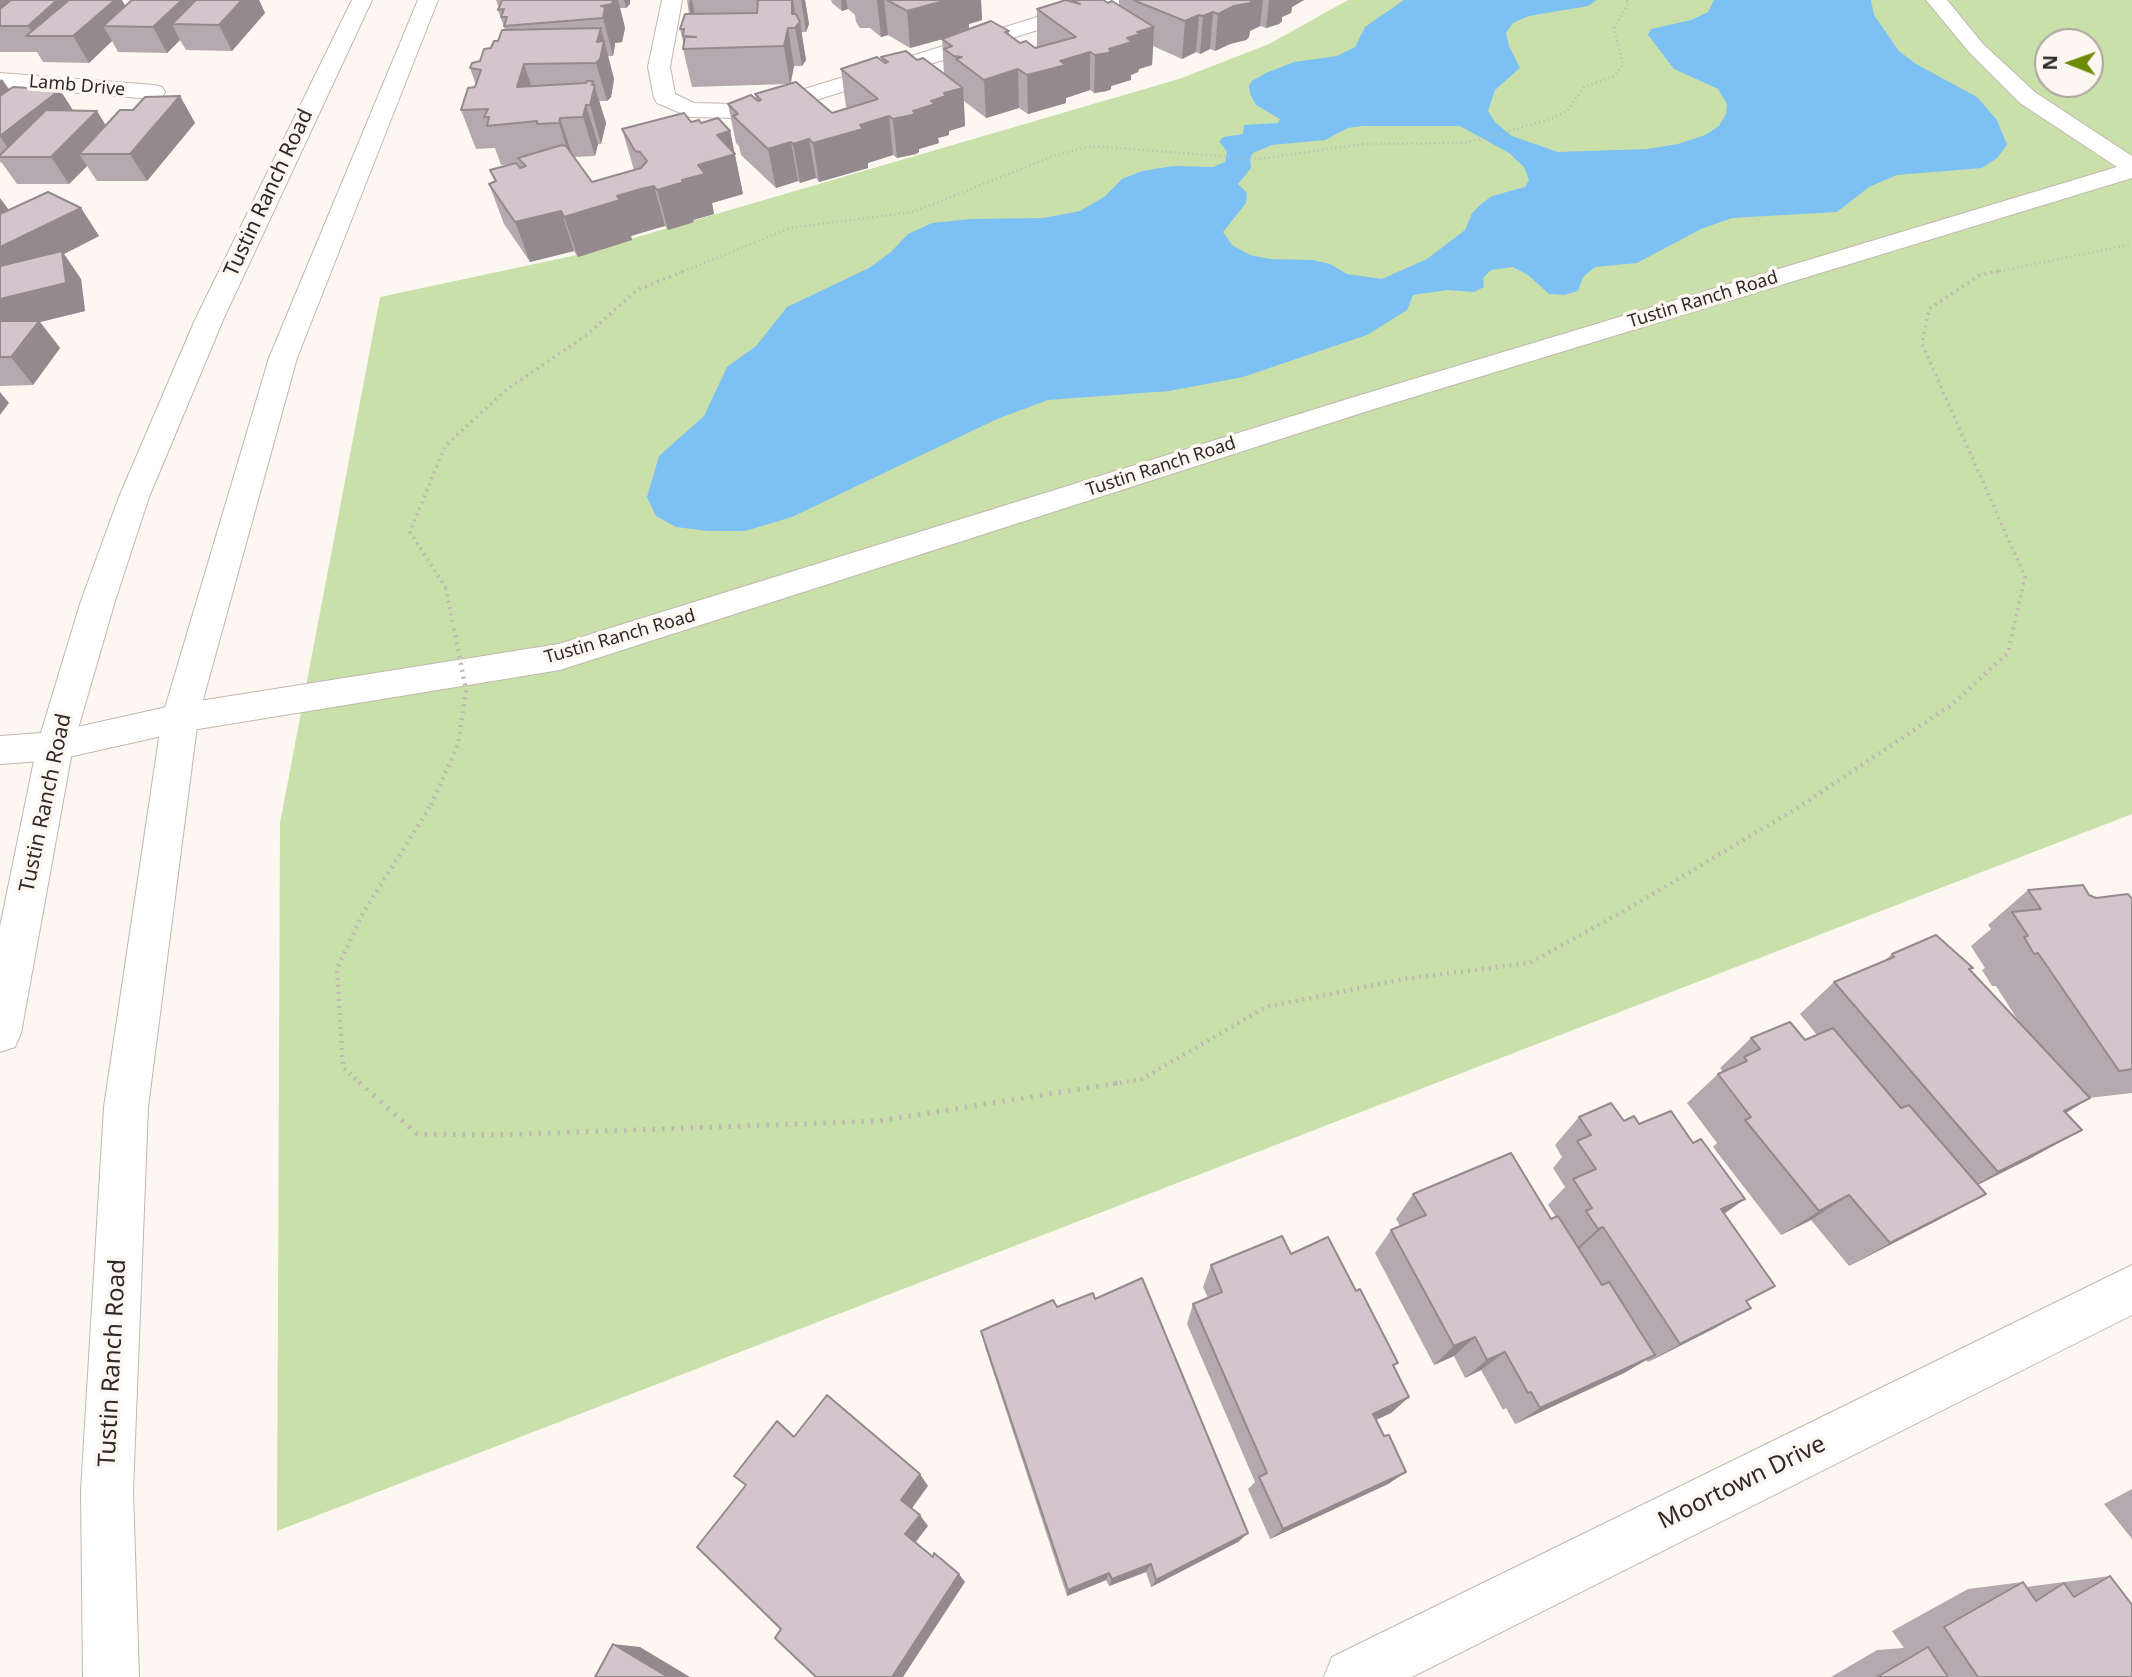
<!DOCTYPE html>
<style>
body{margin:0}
#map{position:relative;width:2132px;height:1677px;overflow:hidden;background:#fdf7f1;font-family:"Noto Sans",sans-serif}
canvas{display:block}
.north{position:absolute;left:2034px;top:28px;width:70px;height:70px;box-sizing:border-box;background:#fdf7f1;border:2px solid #aaa5a0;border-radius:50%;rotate:271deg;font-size:19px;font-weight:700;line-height:28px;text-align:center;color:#2e2a26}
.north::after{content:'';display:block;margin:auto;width:24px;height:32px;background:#6e8b06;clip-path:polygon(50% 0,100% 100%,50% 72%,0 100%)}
</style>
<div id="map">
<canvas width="2132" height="1677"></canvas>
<div class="north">N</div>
</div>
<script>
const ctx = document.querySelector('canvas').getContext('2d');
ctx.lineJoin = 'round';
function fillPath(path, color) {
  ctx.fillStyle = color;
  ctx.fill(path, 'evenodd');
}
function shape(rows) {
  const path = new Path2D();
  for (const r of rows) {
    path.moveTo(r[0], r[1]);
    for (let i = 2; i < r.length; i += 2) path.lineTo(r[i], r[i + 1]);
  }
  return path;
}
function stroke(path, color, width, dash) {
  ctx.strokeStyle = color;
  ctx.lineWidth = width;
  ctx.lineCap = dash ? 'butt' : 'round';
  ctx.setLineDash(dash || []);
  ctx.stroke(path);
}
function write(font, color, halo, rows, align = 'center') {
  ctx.font = font + ' "Noto Sans",sans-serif';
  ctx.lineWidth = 7;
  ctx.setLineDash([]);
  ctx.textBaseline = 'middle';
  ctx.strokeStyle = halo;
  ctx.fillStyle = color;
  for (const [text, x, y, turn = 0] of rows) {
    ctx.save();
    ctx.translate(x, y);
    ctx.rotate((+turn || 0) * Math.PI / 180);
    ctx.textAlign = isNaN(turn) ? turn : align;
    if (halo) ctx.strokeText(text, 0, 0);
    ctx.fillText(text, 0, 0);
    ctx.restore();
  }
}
const green = shape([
 [1348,0,2132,0,2132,814,277,1531,280,823,380,297,572,256,1179,79,1269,44],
 [2048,42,2090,42,2090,84,2048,84]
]);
const water = shape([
 [1404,0,1597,0,1588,6,1529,16,1513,23,1506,33,1509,46,1520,68,1495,90,1488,111,1496,123,1512,136,1558,152,1647,149,1678,144,1705,135,1719,126,1726,114,1727,104,1718,89,1674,69,1648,35,1651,29,1691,20,1708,12,1714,0,1871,0,1874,15,1899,51,1916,64,1977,97,1997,120,2007,145,1997,158,1982,168,1897,175,1869,187,1837,212,1732,218,1701,229,1637,263,1595,267,1583,277,1578,291,1564,295,1549,294,1528,275,1513,267,1491,270,1483,278,1484,287,1474,292,1448,290,1413,295,1407,310,1367,335,1243,377,1169,391,1048,400,997,419,792,517,745,531,708,531,676,527,656,516,647,497,659,456,704,416,727,367,756,346,787,307,869,268,891,252,908,234,932,223,971,219,1043,218,1080,211,1104,197,1122,179,1142,171,1173,166,1213,167,1225,162,1227,151,1219,142,1223,137,1243,134,1244,125,1278,123,1280,119,1256,105,1250,94,1249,86,1252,81,1266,73,1294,62,1337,56,1355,47,1365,27],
 [1363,126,1460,126,1509,153,1524,167,1529,180,1525,187,1492,196,1481,204,1472,213,1465,230,1427,259,1382,279,1347,274,1330,264,1313,260,1270,259,1250,255,1232,245,1223,232,1246,203,1247,193,1238,184,1251,168,1250,158,1253,153,1272,145,1325,140,1348,128]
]);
const pathFar3 = shape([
 [679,273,790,228,913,212,1056,155,1093,146,1259,159,1363,144,1465,143,1551,119,1567,111,1584,87,1615,76,1623,65,1614,28,1629,3,1626,0],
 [1991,273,2132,244]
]);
const pathFar2 = shape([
 [1999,271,1980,275,1929,309,1922,344,2025,577,2014,626],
 [446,588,410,532,445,446,506,390,588,334,637,290,684,271]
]);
const pathFar1 = shape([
 [361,1084,343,1067,337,969,363,913,431,805],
 [1113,1084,1142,1079,1266,1007,1404,979,1529,963,1624,911,1799,807,1950,706,2008,653,2014,624]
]);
const path = shape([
 [359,1082,417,1134,496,1135,879,1121,1124,1082]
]);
const minor = shape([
 [662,0,682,0,670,67,675,94,694,103,735,104,782,96,1092,0,1123,0,1120,4,794,107,735,118,690,117,657,103,654,98,648,67,662,0],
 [1926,0,1947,0,1983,44,2036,93,2132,156,2132,178,1374,409,560,670,180,732,55,760,0,764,0,736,55,732,180,704,559,644,1354,397,2117,167,2020,103,1969,52,1926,0],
 [0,73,154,85,162,87,165,92,162,97,154,99,0,87,0,73],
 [2132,1265,2132,1315,1412,1677,1324,1677,1332,1657,2132,1265]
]);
const primary = shape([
 [352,0,372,0,223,320,149,497,115,601,73,746,21,1033,15,1047,0,1052,0,927,37,746,81,601,119,497,195,320,352,0],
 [418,0,438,0,297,358,198,718,148,1107,133,1491,139,1677,83,1677,81,1491,104,1107,162,718,269,358,418,0]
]);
const pathBridgeFar1 = shape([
 [446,588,453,626]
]);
const pathBridge = shape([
 [431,805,458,745,466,690,453,624]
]);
const wall = shape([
 [0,0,126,6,132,0,259,0,265,13,232,51,186,50,180,40,167,53,118,52,112,41,89,63,43,62,37,52,0,52],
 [496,0,630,0,630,4,626,8,620,8,625,28,622,42,615,43,615,45,613,56,608,56,614,79,611,97,607,101,599,101,606,123,601,144,598,144,595,156,574,157,592,182,634,170,622,129,691,122,701,123,730,131,743,194,712,203,714,214,693,220,694,222,668,230,665,226,652,229,631,236,632,240,578,257,574,251,530,262,504,224,489,184,495,182,490,170,512,164,501,165,495,148,476,149,461,110,476,85,470,68,480,61,498,41,505,30,498,10,499,8],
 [687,0,805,0,809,24,806,32,801,32,806,60,802,66,794,66,791,83,832,113,848,108,846,107,841,69,882,61,881,57,917,60,944,74,942,39,910,48,888,35,881,37,870,28,860,28,856,22,855,15,848,9,842,11,832,3,831,0,981,0,982,20,969,24,969,29,1009,31,1009,35,1020,43,1035,48,1037,47,1037,9,1071,0,1103,0,1108,3,1119,5,1119,0,1304,0,1292,7,1291,13,1282,17,1282,21,1279,24,1266,28,1260,26,1250,31,1249,37,1246,40,1230,44,1215,51,1210,49,1200,54,1196,52,1182,59,1153,46,1152,65,1139,69,1138,72,1131,75,1131,80,1111,86,1111,89,1107,91,1094,93,1090,90,1066,98,1066,103,1028,114,1019,108,986,118,964,101,965,126,949,131,949,135,938,138,939,143,919,149,919,152,916,154,897,158,893,155,868,163,868,168,819,182,816,178,800,183,798,181,776,188,741,155,739,146,736,143,728,104,756,99,755,94,788,84,692,87,683,49,684,45,680,29,689,14],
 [0,79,9,90,60,90,73,110,106,125,133,110,180,96,195,123,147,181,97,181,87,166,69,184,17,184,2,163,0,162],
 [0,198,9,210,81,208,99,236,64,254,81,279,85,311,40,322,60,348,33,385,0,386],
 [2028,890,2089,895,2096,898,2132,899,2132,1093,2089,1098,2090,1098,2066,1113,2033,1157,1978,1185,1940,1219,1849,1266,1811,1220,1781,1235,1713,1147,1717,1143,1687,1103,1718,1074,1723,1072,1720,1068,1751,1038,1805,1040,1817,1035,1800,1014,1834,982,1883,962,1892,954,1970,970,2021,1025,1996,986,1992,986,1982,970,1985,968,1971,946,1991,929,1988,925],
 [1579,1117,1624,1121,1639,1124,1724,1214,1747,1303,1715,1328,1648,1362,1646,1360,1624,1373,1515,1424,1506,1408,1503,1410,1481,1370,1465,1378,1454,1356,1434,1365,1375,1253,1391,1230,1400,1226,1396,1219,1413,1194,1551,1219,1556,1217,1548,1205,1565,1187,1553,1168,1562,1157,1555,1145],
 [1291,1254,1394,1367,1409,1397,1391,1413,1376,1420,1384,1436,1406,1472,1388,1484,1270,1539,1248,1489,1255,1482,1187,1324,1193,1304,1208,1298,1203,1287,1211,1265],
 [1095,1299,1248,1533,1238,1542,1151,1587,1146,1572,1109,1586,1106,1580,1067,1596,986,1350,981,1331,1057,1307],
 [2132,1489,2132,1539,2104,1504],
 [2110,1576,2132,1677,1831,1677,1877,1650,1904,1648,1892,1631,1968,1589,2023,1582,2026,1587]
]);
const shadedWall = shape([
 [0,0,32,0,0,26],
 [57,0,81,0,34,36,28,26],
 [106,0,122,0,134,21,103,26,112,41,89,63,73,36],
 [182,0,198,0,172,24,180,40,167,53,153,27],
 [242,0,259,0,265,13,232,51,219,25],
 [613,0,618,0,625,28,622,42,615,43,615,45,613,56,603,18,601,6],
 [624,0,630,0,630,4,626,8],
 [690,0,692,0,699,34,697,42,689,5],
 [792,0,793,0,797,25,800,22,806,60,802,66,795,28,792,14],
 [801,0,805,0,809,24,806,32],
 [841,0,846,0,848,9,842,11],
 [877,0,884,0,888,35,881,37],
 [947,0,981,0,982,20,969,24,969,32,910,48,907,11],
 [1246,0,1263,0,1260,26,1250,31,1249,37,1246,40,1230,44,1215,51,1218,14],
 [1269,0,1304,0,1292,7,1291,13,1282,17,1282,21,1279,24,1266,28],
 [1213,12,1210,49,1200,54,1203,16],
 [1199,15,1196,52,1182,59,1185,21],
 [1154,27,1152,65,1139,69,1138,72,1131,75,1131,80,1111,86,1111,89,1107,91,1094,93,1095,55,1109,49,1137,32],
 [601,28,614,79,611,97,607,101,596,63,597,42],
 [788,28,794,66,790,84,784,46],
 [1090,52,1090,90,1066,98,1066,103,1028,114,1027,75,1060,61],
 [524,64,537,103,517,87],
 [1018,69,1019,108,986,118,984,80],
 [2,79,20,106,0,121,0,81],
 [593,81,606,123,601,144,590,105],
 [963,88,965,126,949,131,949,135,938,138,939,143,919,149,919,152,916,154,897,158,893,119,913,111,944,93],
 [60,90,77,117,13,157,0,136],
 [180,96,195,123,147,181,130,154],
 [586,105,598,144,595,156,583,117],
 [97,111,113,137,79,154,87,166,69,184,51,157],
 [889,116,893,155,868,163,868,168,819,182,813,143,860,125],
 [560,118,573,157,571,162,559,123],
 [730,131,743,194,712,203,714,214,693,220,694,222,668,230,657,190,682,180,698,165,717,135],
 [809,139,816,178,800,183,793,144],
 [791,142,798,181,776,188,768,149],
 [654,186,665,226,631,236,632,240,578,257,564,217,617,196],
 [0,198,15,219,0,228],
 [81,208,99,236,64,254,81,279,85,311,40,322,60,348,33,385,11,357,0,332,0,247],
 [561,211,574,251,530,262,515,222],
 [0,392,9,403,0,415],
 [2090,1098,2042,1127,2064,1111],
 [2082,1130,2033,1157,1953,1197,1998,1172],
 [1986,1194,1940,1219,1849,1266,1890,1243],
 [1849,1195,1811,1220,1781,1235,1819,1211],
 [1745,1199,1711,1223,1721,1209],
 [1603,1227,1577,1251,1571,1253,1598,1229],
 [1751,1308,1715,1328,1648,1362,1680,1344],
 [1475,1337,1454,1356,1434,1365,1454,1346],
 [1505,1352,1481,1370,1465,1378,1487,1360],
 [1655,1355,1624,1373,1515,1424,1540,1408],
 [1409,1397,1391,1413,1356,1429,1373,1414],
 [1406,1472,1388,1484,1270,1539,1283,1529],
 [920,1474,928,1486,910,1511,901,1500],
 [920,1515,928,1526,915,1543,905,1534],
 [1248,1533,1238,1542,1151,1587,1156,1580],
 [1151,1564,1146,1572,1109,1586,1112,1579],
 [1109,1573,1106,1580,1067,1596,1068,1590],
 [959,1574,965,1582,903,1677,892,1677],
 [613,1644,640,1647,690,1677,668,1677]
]);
const building = shape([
 [11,0,57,0,28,26,0,26,0,9,11,0],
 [69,0,115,0,73,36,26,36,69,0],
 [132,0,182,0,153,27,103,26,132,0],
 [196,0,242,0,219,25,172,24,196,0],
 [502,0,613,0,612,4,601,6,605,7,603,18,504,26,507,17,501,17,504,9,498,10,502,0],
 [758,0,792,0,792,14,796,14,800,22,795,28,788,28,784,46,683,49,685,37,696,37,683,36,684,29,680,29,685,14,757,13,758,0],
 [887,0,947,0,907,11,887,0],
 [1066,0,1080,4,1073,0,1103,0,1108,3,1112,1,1154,27,1137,32,1140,34,1127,38,1132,42,1109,49,1112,51,1108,53,1095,55,1090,52,1060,61,1066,65,1027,75,1018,69,984,80,956,59,962,57,954,56,944,49,952,46,942,39,991,21,1009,31,1005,32,1020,43,1026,41,1035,48,1076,37,1037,9,1066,0],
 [1133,0,1253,0,1250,3,1234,6,1218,14,1213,12,1203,16,1199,15,1185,21,1133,0],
 [601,28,597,42,604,41,600,59,596,63,524,64,517,87,586,83,587,81,593,81,592,85,595,85,590,105,586,105,583,117,560,118,559,123,537,124,537,121,487,126,489,117,484,117,488,109,461,110,468,88,475,87,481,70,470,68,472,63,480,61,484,49,491,48,494,41,498,41,502,30,601,28],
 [906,51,917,60,923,58,963,88,944,93,946,96,931,101,935,104,913,111,915,113,912,115,893,119,889,116,860,125,863,129,813,143,809,139,793,144,791,142,768,149,733,116,738,114,728,104,751,95,758,101,761,100,755,94,796,82,832,113,878,99,841,69,877,57,885,63,888,62,881,57,906,51],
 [13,87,60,90,0,136,0,96,13,87],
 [180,96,130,154,79,154,120,110,133,110,145,97,180,96],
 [46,110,97,111,51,157,0,157,0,155,46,110],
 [684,113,691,122,699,120,701,123,718,118,730,131,717,135,735,154,698,165,705,174,682,180,684,182,657,190,654,186,641,189,617,196,620,200,564,217,561,211,515,222,489,184,496,181,490,170,516,163,520,168,526,166,518,158,562,145,566,146,592,182,641,168,647,161,640,152,635,151,622,129,684,113],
 [48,192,81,208,0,247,0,214,48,192],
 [62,251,66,283,0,299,0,266,62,251],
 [0,321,39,321,11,357,0,357,0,321],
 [2083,885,2089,895,2096,898,2128,894,2132,899,2132,1069,2119,1071,2038,953,2034,954,2024,937,2028,936,2012,912,2041,909,2028,890,2083,885],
 [1936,935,1973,968,1969,969,2090,1098,2064,1111,2082,1130,1998,1172,1834,982,1894,957,1892,954,1936,935],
 [1790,1022,1805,1040,1833,1028,1901,1108,1909,1105,1986,1194,1890,1243,1849,1195,1819,1211,1745,1120,1751,1117,1718,1074,1747,1061,1744,1057,1760,1049,1751,1038,1790,1022],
 [1611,1103,1624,1121,1634,1116,1639,1124,1671,1111,1693,1143,1701,1139,1745,1199,1721,1209,1775,1286,1746,1301,1751,1308,1680,1344,1603,1227,1598,1229,1586,1211,1592,1208,1573,1179,1596,1169,1577,1141,1591,1135,1579,1117,1611,1103],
 [1511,1153,1551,1219,1558,1216,1602,1285,1609,1282,1655,1355,1540,1408,1531,1392,1528,1393,1505,1352,1487,1360,1475,1337,1454,1346,1391,1230,1426,1215,1413,1194,1511,1153],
 [1282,1236,1291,1254,1328,1237,1356,1291,1360,1289,1398,1363,1393,1365,1409,1397,1373,1414,1384,1436,1389,1435,1406,1472,1283,1529,1259,1477,1267,1473,1193,1304,1222,1292,1211,1265,1282,1236],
 [1142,1278,1248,1533,1156,1580,1151,1564,1112,1579,1109,1573,1068,1590,981,1331,1053,1300,1057,1307,1093,1293,1095,1299,1142,1278],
 [827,1395,920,1474,901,1500,920,1515,905,1534,933,1557,934,1553,959,1574,892,1677,816,1677,775,1638,781,1629,697,1547,746,1485,734,1476,777,1421,794,1437,827,1395],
 [2110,1576,2132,1605,2132,1677,1978,1677,1944,1627,2023,1582,2036,1601,2064,1583,2074,1597,2110,1576],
 [613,1644,668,1677,595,1677,613,1644],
 [1928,1647,1948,1677,1877,1677,1928,1647]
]);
const farStreetnames = [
 ["Lamb Drive",77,86,5],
 ["Tustin Ranch Road",1703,300,-17],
 ["Tustin Ranch Road",1161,467,-18],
 ["Tustin Ranch Road",620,637,-16]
];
const streetNames = [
 ["Tustin Ranch Road",269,193,-65],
 ["Tustin Ranch Road",46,803,-78]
];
const nearStreetnames = [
 ["Tustin Ranch Road",113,1363,-87],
 ["Moortown Drive",1742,1483,-26]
];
fillPath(green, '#cae0aa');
fillPath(water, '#7dc1f4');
stroke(minor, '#c1b8ae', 2);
stroke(primary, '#c1b8ae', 2);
stroke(pathFar3, '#beb9b3', 2.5, [1, 3.5]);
stroke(pathFar2, '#beb9b3', 3.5, [2, 4.5]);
stroke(pathFar1, '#beb9b3', 4.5, [2, 5]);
stroke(path, '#beb9b3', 5, [2.5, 7]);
fillPath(minor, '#fff');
fillPath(primary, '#fff');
stroke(pathBridgeFar1, '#beb9b3', 3.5, [2, 4.5]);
stroke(pathBridge, '#beb9b3', 4.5, [2, 5]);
fillPath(wall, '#b5a9af');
fillPath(shadedWall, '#948a8e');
fillPath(building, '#d3c5cb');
stroke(building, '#948a8e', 2);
write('18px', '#2e2a26', '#fdf7f1', farStreetnames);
write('21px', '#2e2a26', '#fdf7f1', streetNames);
write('24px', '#2e2a26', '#fdf7f1', nearStreetnames);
</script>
